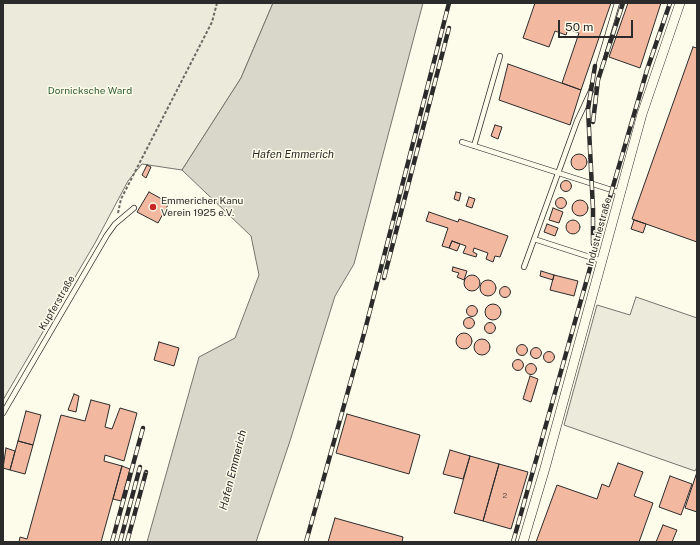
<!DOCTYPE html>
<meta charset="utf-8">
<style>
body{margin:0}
#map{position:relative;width:700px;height:545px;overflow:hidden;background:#fdfbea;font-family:"Public Sans",sans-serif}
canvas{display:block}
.frame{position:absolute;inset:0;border:4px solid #2b2b2b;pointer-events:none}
.scale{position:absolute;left:558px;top:20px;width:75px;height:18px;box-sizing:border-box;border:2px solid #2b2b2b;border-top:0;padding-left:5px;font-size:12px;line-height:14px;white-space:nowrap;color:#2b2b2b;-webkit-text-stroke:3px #fdfbea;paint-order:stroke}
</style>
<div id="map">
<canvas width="700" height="545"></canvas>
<div class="frame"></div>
<div class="scale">50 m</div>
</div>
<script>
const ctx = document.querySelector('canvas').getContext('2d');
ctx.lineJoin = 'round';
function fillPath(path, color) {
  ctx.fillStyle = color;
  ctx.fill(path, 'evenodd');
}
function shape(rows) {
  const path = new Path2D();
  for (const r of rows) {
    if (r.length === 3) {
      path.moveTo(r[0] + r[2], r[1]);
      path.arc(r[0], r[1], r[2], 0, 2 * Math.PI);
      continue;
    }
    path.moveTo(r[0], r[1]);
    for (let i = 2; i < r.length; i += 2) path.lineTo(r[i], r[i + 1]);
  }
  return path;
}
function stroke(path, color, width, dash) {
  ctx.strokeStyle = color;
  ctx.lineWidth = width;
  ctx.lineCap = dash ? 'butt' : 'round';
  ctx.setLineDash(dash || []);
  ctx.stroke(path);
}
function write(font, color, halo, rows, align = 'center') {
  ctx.font = font + ' "Public Sans",sans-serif';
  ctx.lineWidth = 3;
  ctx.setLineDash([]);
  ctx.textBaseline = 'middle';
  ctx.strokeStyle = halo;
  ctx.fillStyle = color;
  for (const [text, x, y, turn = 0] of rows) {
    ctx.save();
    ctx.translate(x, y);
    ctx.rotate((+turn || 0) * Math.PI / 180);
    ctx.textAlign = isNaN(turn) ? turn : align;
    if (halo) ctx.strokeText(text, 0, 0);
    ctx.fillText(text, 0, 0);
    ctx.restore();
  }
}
const green = shape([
 [3,3,273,3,241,78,182,170,142,164,128,181,95,243,3,400,3,3],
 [636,297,697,318,697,467,695,471,564,425,597,305,630,315,636,297]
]);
const water = shape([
 [273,3,423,3,354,264,335,296,290,441,256,542,147,542,199,357,235,338,259,275,251,236,182,170,241,78,273,3]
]);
const building = shape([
 [535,3,611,3,581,90,562,83,579,33,568,29,566,35,555,31,549,47,523,38,535,3],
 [628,3,661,3,640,68,609,57,628,3],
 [693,47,697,48,697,242,632,219,693,47],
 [508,64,581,90,570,125,499,100,508,64],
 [495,125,502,127,498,139,491,136,495,125],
 [579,162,8],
 [147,165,151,167,146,178,142,175,147,165],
 [566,186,5.5],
 [149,192,169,203,158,223,137,212,149,192],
 [456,192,461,193,459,201,454,199,456,192],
 [469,197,475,199,472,208,466,206,469,197],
 [561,203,5.5],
 [580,208,8],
 [553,208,563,212,559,223,549,220,553,208],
 [429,212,458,222,459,219,508,236,500,257,495,256,493,262,486,259,488,253,474,248,473,252,477,254,476,257,463,253,466,246,452,241,449,248,442,246,448,228,426,221,429,212],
 [634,220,646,224,643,233,631,229,634,220],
 [573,227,7],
 [547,224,558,228,555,236,544,232,547,224],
 [452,241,460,244,457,251,449,248,452,241],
 [453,267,467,271,464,280,457,277,459,273,452,271,453,267],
 [541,271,554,275,553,280,540,276,541,271],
 [554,275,578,281,574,296,550,290,554,275],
 [472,283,8],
 [488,288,8],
 [505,292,5.5],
 [493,312,8],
 [472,311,5.5],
 [469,323,5.5],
 [490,328,5.5],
 [464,341,8],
 [482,347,8],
 [159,342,179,348,174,366,154,360,159,342],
 [522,350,5.5],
 [536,353,5.5],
 [549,357,5.5],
 [518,365,5.5],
 [531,369,5.5],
 [530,376,538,379,531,402,523,399,530,376],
 [74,394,79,396,76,412,68,410,74,394],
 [91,400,110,405,105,427,112,429,120,408,137,413,124,461,105,455,104,461,122,466,101,542,19,542,20,537,27,539,61,415,85,421,91,400],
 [26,411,41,415,33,445,18,441,26,411],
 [347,414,420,435,409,474,336,453,347,414],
 [18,441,33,445,25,474,10,470,18,441],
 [6,448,15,451,10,470,3,468,6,448],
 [450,450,470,456,463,479,443,474,450,450],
 [470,456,499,464,483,521,454,513,470,456],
 [618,463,643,472,634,496,653,503,639,542,536,542,557,485,597,499,602,484,609,487,618,463],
 [499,464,528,472,511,529,483,521,499,464],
 [122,466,130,469,121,501,113,499,122,466],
 [697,472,697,512,685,508,697,472],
 [670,476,692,484,681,515,659,507,670,476],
 [335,518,403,537,402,542,328,542,335,518],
 [663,525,677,530,672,542,656,542,663,525]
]);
const path = shape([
 [118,213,121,199,212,22,217,3]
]);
const service = shape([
 [462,142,621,193],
 [474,146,500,56],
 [534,239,602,261],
 [524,267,577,121,591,91,617,3],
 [3,413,107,235,115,224,134,208]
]);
const minor = shape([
 [523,542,545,468,642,114,680,3]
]);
const rail = shape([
 [593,122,598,80,623,3],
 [593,244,593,209,588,109,595,66],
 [384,278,449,28],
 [112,542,143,428],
 [120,542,140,467],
 [127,542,146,472],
 [306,542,365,330,449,3],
 [513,542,612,190,647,70,670,3]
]);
const markers = [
 [153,207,4,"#c62828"]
];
const numberNames = [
 ["2",505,496]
];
const parkNames = [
 ["Dornicksche Ward",90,91]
];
const poiNames = [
 ["Emmericher Kanu",161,201],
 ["Verein 1925 e.V.",161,213]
];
const streetNames = [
 ["Industriestraße",599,232,-75],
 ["Kupferstraße",57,303,-60]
];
const waterNames = [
 ["Hafen Emmerich",293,155],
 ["Hafen Emmerich",233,470,-76]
];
fillPath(green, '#ecebdb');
stroke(green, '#74746e', 1);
fillPath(water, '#d8d7c9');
stroke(water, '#74746e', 1);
fillPath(building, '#f2b8a0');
stroke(building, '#2b2b2b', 1);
stroke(service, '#2b2b2b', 6);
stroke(minor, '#2b2b2b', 10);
stroke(path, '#6a6964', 2, [3, 2]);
stroke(service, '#fdfbea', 4.5);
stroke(minor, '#fdfbea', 9);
stroke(rail, '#2b2b2b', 4.5);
stroke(rail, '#fdfbea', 3, [9]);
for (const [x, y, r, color] of markers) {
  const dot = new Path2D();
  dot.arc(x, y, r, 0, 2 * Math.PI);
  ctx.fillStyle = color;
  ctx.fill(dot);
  stroke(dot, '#fdfbea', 1.5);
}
write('8px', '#5d4e48', null, numberNames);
write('10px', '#34623c', '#fdfbea', parkNames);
write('10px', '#2b2b2b', '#fdfbea', poiNames, 'left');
write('10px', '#2b2b2b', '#fdfbea', streetNames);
write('italic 11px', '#2b2b2b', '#fdfbea', waterNames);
</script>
